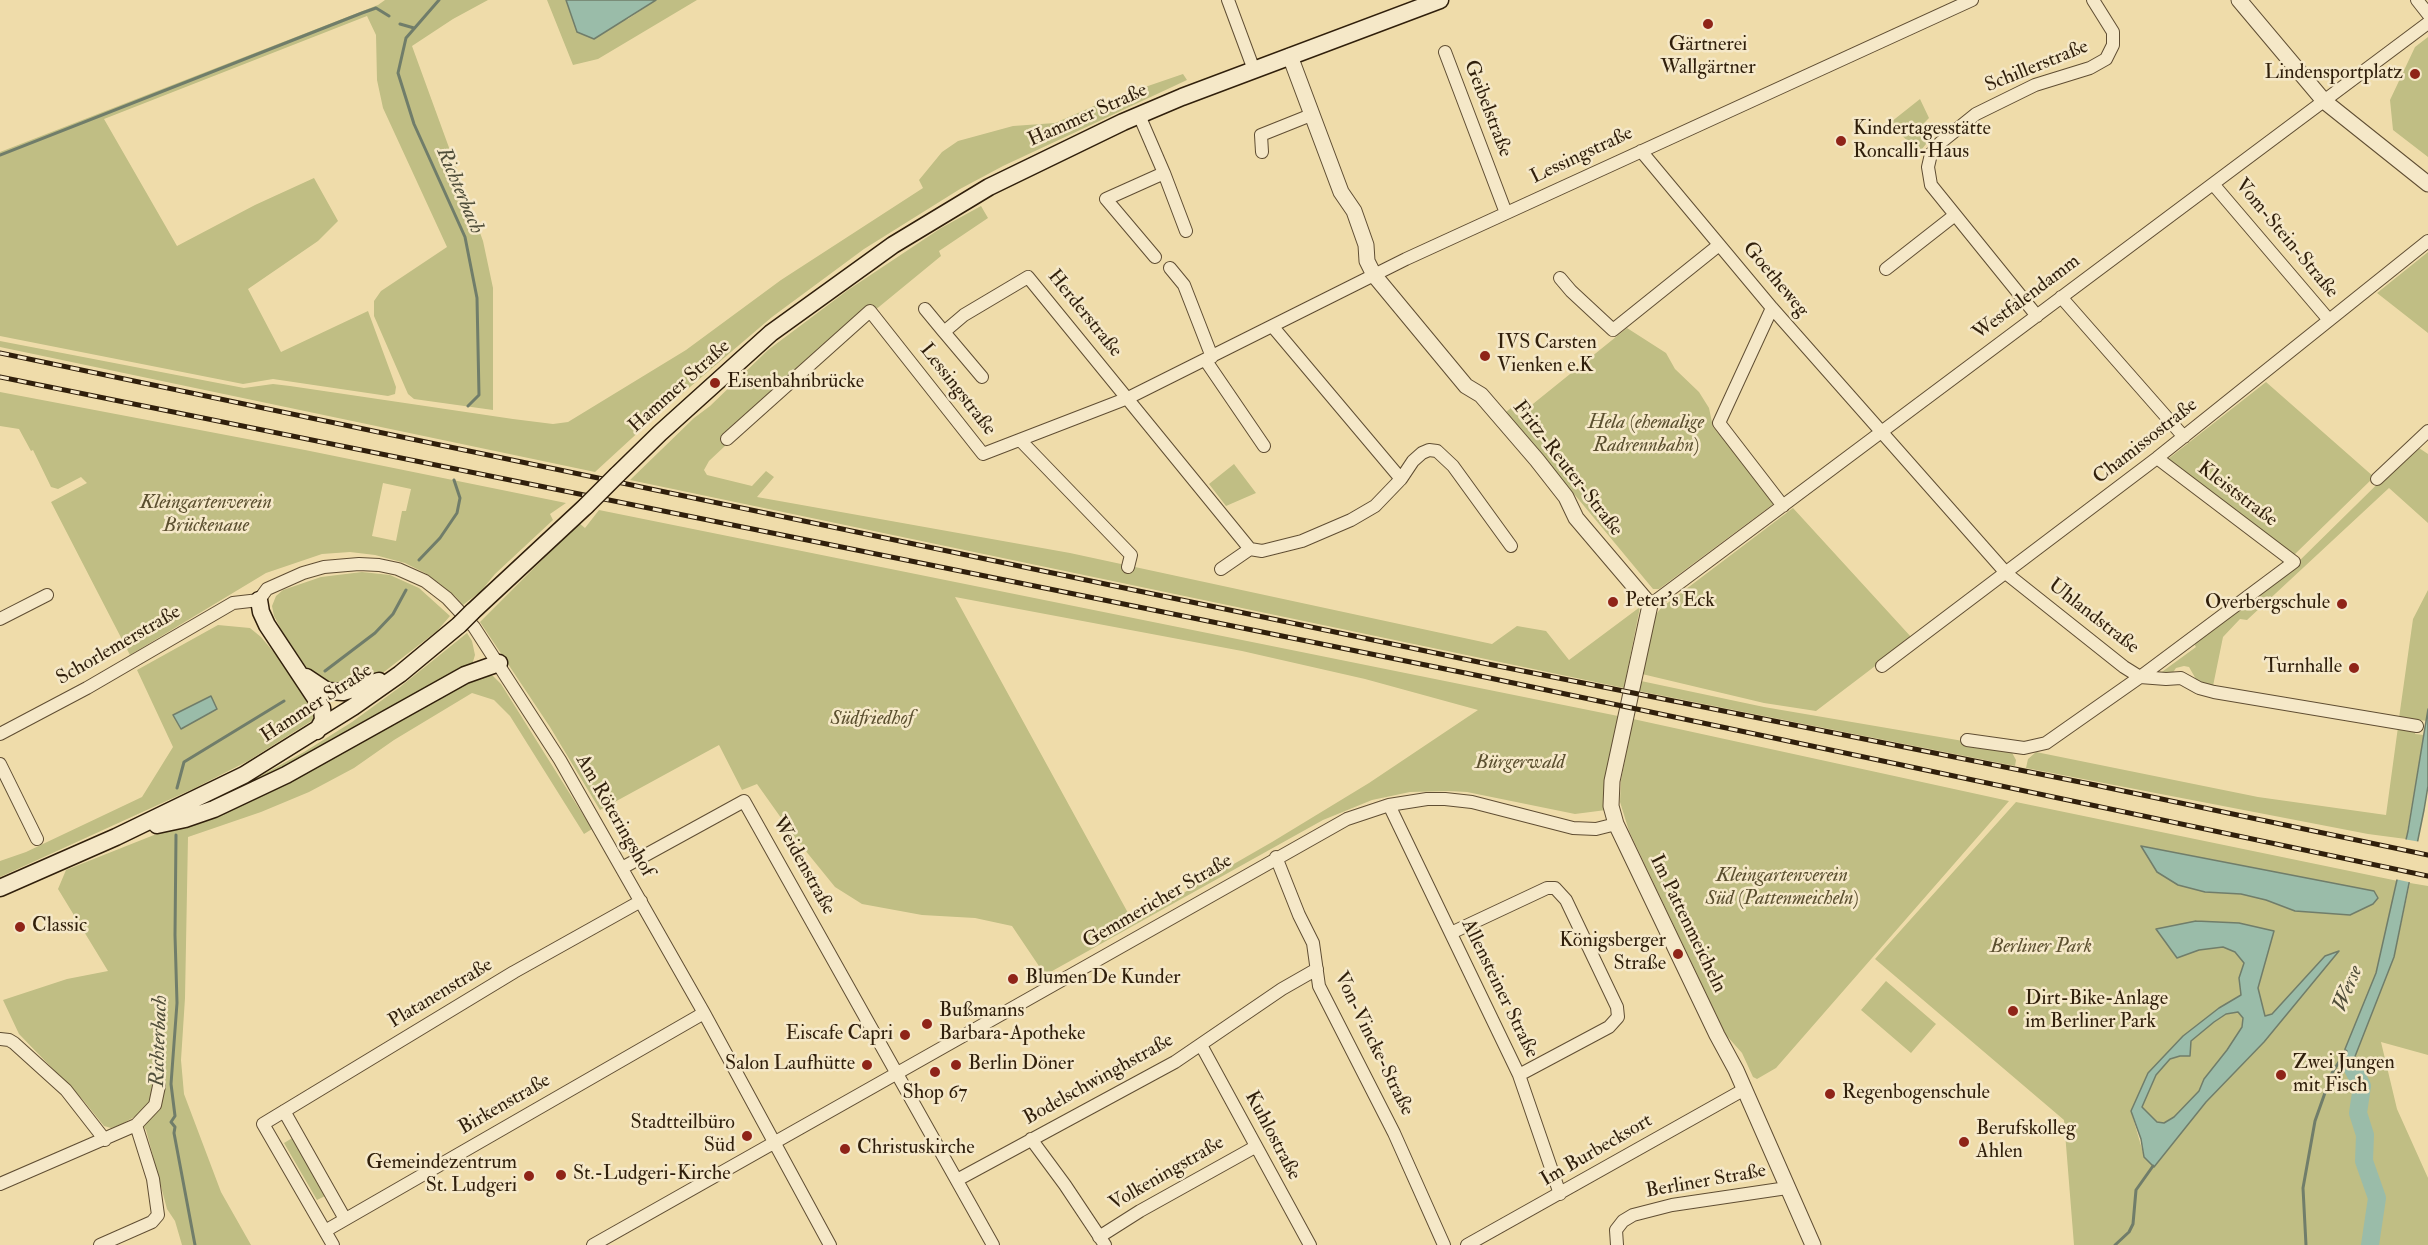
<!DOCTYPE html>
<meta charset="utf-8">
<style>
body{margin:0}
canvas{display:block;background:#efdcaa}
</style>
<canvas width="2428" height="1245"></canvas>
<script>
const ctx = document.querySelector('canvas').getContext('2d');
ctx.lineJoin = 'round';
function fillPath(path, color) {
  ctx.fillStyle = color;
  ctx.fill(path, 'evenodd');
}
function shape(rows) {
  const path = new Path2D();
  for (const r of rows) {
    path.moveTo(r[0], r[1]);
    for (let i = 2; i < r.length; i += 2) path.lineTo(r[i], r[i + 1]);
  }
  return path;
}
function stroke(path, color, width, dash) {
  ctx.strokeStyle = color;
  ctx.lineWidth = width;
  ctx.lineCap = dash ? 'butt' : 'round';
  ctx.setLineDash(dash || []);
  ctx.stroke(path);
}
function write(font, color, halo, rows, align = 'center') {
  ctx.font = font + ' "IM FELL Double Pica",serif';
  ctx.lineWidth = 5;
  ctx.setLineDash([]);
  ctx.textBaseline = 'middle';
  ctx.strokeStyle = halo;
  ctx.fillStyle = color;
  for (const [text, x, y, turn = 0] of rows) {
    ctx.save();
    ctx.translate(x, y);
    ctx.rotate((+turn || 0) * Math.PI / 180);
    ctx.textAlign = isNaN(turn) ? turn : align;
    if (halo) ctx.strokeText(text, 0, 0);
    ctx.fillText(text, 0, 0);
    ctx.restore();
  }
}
const green = shape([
 [385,0,488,0,453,19,412,46,483,241,493,288,493,410,414,399,408,394,374,316,374,301,381,291,447,247,383,108,377,80,376,35,367,16,104,119,177,246,255,205,314,178,338,221,318,241,248,289,281,352,368,311,396,387,395,394,388,396,273,379,243,384,0,336,0,152,378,5],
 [547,0,566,0,577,32,628,19,656,0,697,0,598,59,573,65],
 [2428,37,2428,157,2393,130,2390,100,2415,47],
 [1183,74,1187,80,1003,166,960,189,864,249,772,317,656,416,595,472,0,347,0,341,244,388,273,384,290,386,513,419,553,424,568,422,686,350,781,280,923,188,919,180,942,152,958,141,1013,126,1055,123,1110,99],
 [1920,99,1929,118,1922,125,1930,139,1918,154,1891,122],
 [981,206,988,218,939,251,941,256,874,311,760,413,709,461,704,470,707,475,752,486,766,471,774,477,757,497,1070,553,1492,644,1517,626,1546,631,1569,660,1640,607,1624,688,630,480,694,418,710,406,768,350,848,290,941,228],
 [2428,252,2428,333,2377,293],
 [1627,328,1666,353,1675,369,1699,392,1709,408,1713,427,1776,502,1659,589,1653,589,1506,412,1511,408,1518,416],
 [2266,382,2374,477,2294,555,2168,459],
 [0,392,305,450,566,503,550,514,553,520,495,574,481,591,463,605,455,596,425,573,405,563,375,555,350,552,322,554,266,573,130,655,51,502,87,483,81,477,58,489,51,487,33,450,31,451,19,429,0,426],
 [383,483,411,489,406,511,402,511,396,541,372,536],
 [2416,446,2428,454,2428,523,2389,488,2247,620,2240,619,2223,637,2213,686,2197,681,2189,667,2184,666,2176,668,2170,677,2159,674,2196,647,2193,642,2294,566],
 [1234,464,1256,493,1226,506,1209,484],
 [1793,508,1912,638,1816,711,1764,703,1642,674,1654,617,1661,608],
 [599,510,1618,716,1606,810,1575,814,1467,792,1448,791,1410,792,1372,800,1323,820,1045,975,1012,926,975,918,922,915,862,904,835,887,796,839,757,784,742,790,719,745,600,810,550,727,480,622,579,523,585,528],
 [955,597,1242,651,1365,679,1478,710,1369,783,1272,842,1133,922],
 [362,572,390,575,419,588,450,616,437,631,380,675,336,687,311,674,282,631,274,616,272,606,276,596,283,590,321,577],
 [2428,590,2428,721,2399,718,2413,619],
 [218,625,250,628,261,637,286,667,315,708,313,720,248,761,195,788,0,877,0,861,26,852,142,797,173,747,137,670],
 [211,696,217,710,180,728,174,715],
 [467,633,472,641,475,655,472,665,292,767,218,799,304,752,352,722,400,687],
 [485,674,493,676,501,684,592,829,584,834,510,716,494,700,472,693,394,740,354,768,309,792,261,812,188,837,185,998,181,1060,184,1094,221,1192,251,1245,182,1245,175,1221,167,1209,146,1130,136,1116,120,1125,111,1128,104,1126,83,1100,19,1034,3,1000,67,979,108,971,58,889,66,870,159,833,458,684],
 [1641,681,1764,707,2010,749,2016,760,2015,766,1639,691],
 [1633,719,2009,801,1776,1068,1757,1079,1753,1077,1742,1053,1726,1035,1629,831,1620,802,1621,780],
 [2398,727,2416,730,2415,734,2424,735,2406,839,2368,834,2026,768,2028,759,2036,752,2258,797,2386,815],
 [2016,802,2398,881,2376,973,2345,1049,2361,1084,2354,1059,2394,957,2410,883,2428,886,2428,1055,2381,1042,2397,1109,2428,1178,2428,1245,2074,1245,2064,1120,1875,959],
 [2142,846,2373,891,2295,911,2266,900,2241,894,2205,892,2178,885,2157,872],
 [2239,923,2274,931,2257,988,2265,1016,2272,1014,2325,956,2338,952,2264,1042,2206,1102,2144,1156,2131,1111,2148,1073,2183,1036,2219,1008,2241,995,2239,978,2244,963,2235,952,2223,947,2199,950,2177,958],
 [1886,981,1936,1024,1911,1053,1861,1010],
 [2238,1012,2243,1018,2242,1027,2227,1050,2204,1079,2199,1091,2174,1117,2164,1123,2157,1122,2142,1107,2156,1075,2170,1059,2189,1050,2191,1041,2214,1022,2226,1014],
 [294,1137,327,1195,317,1200,284,1143]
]);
const water = shape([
 [566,0,656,0,594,39,577,32,566,0],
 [211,696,217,709,181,729,173,715,211,696],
 [2428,709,2428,786,2424,810,2394,957,2354,1059,2362,1086,2345,1063,2345,1049,2376,973,2408,831,2428,709],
 [2141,846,2374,891,2378,898,2373,904,2350,915,2295,911,2266,900,2241,894,2205,892,2178,885,2157,872,2141,846],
 [2196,921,2239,923,2274,931,2258,988,2265,1016,2272,1014,2325,956,2339,951,2264,1042,2206,1102,2154,1167,2144,1157,2141,1139,2131,1111,2148,1073,2183,1036,2219,1008,2241,995,2239,978,2244,963,2235,952,2223,947,2199,950,2177,958,2156,929,2196,921],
 [2238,1012,2243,1018,2242,1027,2227,1050,2204,1079,2199,1091,2174,1117,2164,1123,2157,1122,2142,1107,2156,1075,2170,1059,2180,1056,2190,1056,2191,1041,2214,1022,2226,1014,2238,1012]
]);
const pier = shape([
 [2403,839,2421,842,2413,883,2395,879]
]);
const stream = shape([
 [439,0,406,38,398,73,414,124,465,237,477,298,479,395,468,406],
 [400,24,414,28],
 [0,155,362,13,376,8,389,16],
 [419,560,440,538,457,513,460,498,454,480],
 [325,671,375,633,393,614,406,590],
 [177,788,184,762,284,701],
 [176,835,175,935,177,1003,171,1084,175,1116,171,1122,175,1127,174,1133,195,1245],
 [2115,1245,2129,1232,2133,1224,2136,1190,2153,1166],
 [2306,1245,2303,1188,2315,1121,2332,1073,2346,1051]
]);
const river = shape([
 [2351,1065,2362,1086,2358,1113,2365,1135,2364,1161,2377,1198,2370,1245]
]);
const minor = shape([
 [1228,0,1254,70],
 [2417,0,2428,14],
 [1445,52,1506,213],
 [1139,115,1164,173,1106,199,1155,257],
 [1641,151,1772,308,2007,574,2124,667,2140,677,2166,679,2181,678,2199,688,2214,692,2417,726],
 [1262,152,1261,135,1311,115],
 [1164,173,1186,231],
 [2213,184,2329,320],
 [1170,268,1184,285,1212,357],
 [1886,269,1955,215],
 [1560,278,1571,291,1613,330,1719,245],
 [2061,297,2184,437],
 [1772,308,1719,423,1783,506],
 [925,309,944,332],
 [2037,316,1931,185,1928,167,1931,154,1940,143,1976,114,2035,85,2090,68,2106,59,2113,45,2113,32,2093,0],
 [1206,361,1264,446],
 [982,377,944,332,964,315,1028,277,1250,549,1262,551,1302,541,1351,520,1375,506,1401,479,1273,327],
 [727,439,870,311,983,454,1128,398,1406,259,1972,0],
 [1021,441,1131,555,1128,567],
 [1401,479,1413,461,1422,453,1429,450,1437,451,1453,466,1511,546],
 [2377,479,2428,431],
 [1221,569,1250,549],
 [1650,605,2428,23],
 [0,619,47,595],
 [1882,666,2157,458,2428,241],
 [0,734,87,688,233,603,259,600,267,589,303,573,324,567,359,564,379,565,398,569,425,581,447,598,474,627,560,760,704,1013,830,1245],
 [1967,740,2024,748,2046,743,2140,677,2294,562,2157,458],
 [0,764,37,839],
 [1389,805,1519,1075,1560,1194],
 [1276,857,1299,915,1313,943,1319,986,1394,1133,1444,1245],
 [622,868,744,801,993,1245],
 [1451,933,1547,888,1555,888,1566,900,1617,1007,1618,1017,1609,1027,1519,1075],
 [0,1039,9,1040,14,1043,66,1090,105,1140],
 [1201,1045,1310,1245],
 [284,1111,345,1219],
 [1031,1139,1065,1185,1105,1245],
 [957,1180,1175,1062,1282,989,1317,969],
 [0,1184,136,1125,155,1105,159,1086],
 [325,1231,704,1013],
 [1099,1237,1140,1211,1255,1147],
 [100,1245,152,1222,158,1215,153,1179,136,1125],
 [333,1245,263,1124,514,972,641,901],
 [593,1245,1347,819,1389,805,1427,799,1445,799,1472,802,1573,828,1596,829,1616,824],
 [1467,1245,1745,1089],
 [1617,1245,1616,1230,1623,1221,1633,1215,1672,1205,1787,1188]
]);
const tertiary = shape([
 [2239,0,2324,101,2428,184],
 [1290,56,1341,192,1354,211,1366,245,1367,261,1374,275,1466,386,1481,395,1537,460,1566,497,1576,518,1650,605,1612,781,1611,806,1616,824,1717,1035,1736,1070,1813,1245]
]);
const secondary = shape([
 [617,475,660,433,771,333,893,245,989,187,1123,122,1182,97,1440,0],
 [259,600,261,612,267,625,322,708,323,720,317,731],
 [472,612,586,506],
 [306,677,327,691,343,692,379,681],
 [157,825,185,819,214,809,286,775,465,675,499,663],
 [0,888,116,837,244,775,353,707,400,674,459,625]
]);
const rail = shape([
 [0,353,1488,664,2095,785,2428,855],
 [0,377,1485,677,2428,876]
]);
const secondaryBridge = shape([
 [586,506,617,475],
 [459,625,472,612]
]);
const markers = [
 [1708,24,6,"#8f2418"],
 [2415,74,6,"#8f2418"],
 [1841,141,6,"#8f2418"],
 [1485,356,6,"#8f2418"],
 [715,383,6,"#8f2418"],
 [1613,602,6,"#8f2418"],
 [2342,604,6,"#8f2418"],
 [2354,668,6,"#8f2418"],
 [20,927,6,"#8f2418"],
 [1678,954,6,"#8f2418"],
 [1013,979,6,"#8f2418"],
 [2013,1011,6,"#8f2418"],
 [927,1024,6,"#8f2418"],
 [905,1035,6,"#8f2418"],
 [867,1065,6,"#8f2418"],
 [956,1065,6,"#8f2418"],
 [935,1072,6,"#8f2418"],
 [2281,1075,6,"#8f2418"],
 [1830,1094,6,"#8f2418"],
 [747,1136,6,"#8f2418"],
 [1964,1142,6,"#8f2418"],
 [845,1149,6,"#8f2418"],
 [561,1175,6,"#8f2418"],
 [529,1176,6,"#8f2418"]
];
const poiNames = [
 ["Gärtnerei",1708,46,"center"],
 ["Wallgärtner",1708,69,"center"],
 ["Lindensportplatz",2403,74,"right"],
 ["Kindertagesstätte",1853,130],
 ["Roncalli-Haus",1853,153],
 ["IVS Carsten",1497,344],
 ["Vienken e.K",1497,367],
 ["Eisenbahnbrücke",727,383],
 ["Peter's Eck",1625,602],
 ["Overbergschule",2330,604,"right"],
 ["Turnhalle",2342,668,"right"],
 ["Classic",32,927],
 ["Königsberger",1666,942,"right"],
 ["Straße",1666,965,"right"],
 ["Blumen De Kunder",1025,979],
 ["Dirt-Bike-Anlage",2025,1000],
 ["im Berliner Park",2025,1023],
 ["Bußmanns",939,1012],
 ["Barbara-Apotheke",939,1035],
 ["Eiscafe Capri",893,1035,"right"],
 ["Zwei Jungen",2293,1064],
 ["mit Fisch",2293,1087],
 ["Salon Laufhütte",855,1065,"right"],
 ["Berlin Döner",968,1065],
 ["Shop 67",935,1094,"center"],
 ["Regenbogenschule",1842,1094],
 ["Stadtteilbüro",735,1124,"right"],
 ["Süd",735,1147,"right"],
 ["Berufskolleg",1976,1130],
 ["Ahlen",1976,1153],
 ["Christuskirche",857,1149],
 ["Gemeindezentrum",517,1164,"right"],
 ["St. Ludgeri",517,1187,"right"],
 ["St.-Ludgeri-Kirche",573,1175]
];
const streetNames = [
 ["Schillerstraße",2037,67,-22],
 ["Geibelstraße",1487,109,69],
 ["Hammer Straße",1088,116,-24],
 ["Lessingstraße",1582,156,-25],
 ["Vom-Stein-Straße",2286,239,50],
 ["Goetheweg",1775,280,50],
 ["Westfalendamm",2027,298,-37],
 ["Herderstraße",1084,314,51],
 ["Hammer Straße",680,387,-42],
 ["Lessingstraße",957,390,52],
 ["Chamissostraße",2146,442,-38],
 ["Fritz-Reuter-Straße",1567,469,52],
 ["Kleiststraße",2237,495,37],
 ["Uhlandstraße",2093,617,38],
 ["Schorlemerstraße",119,646,-30],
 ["Hammer Straße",317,704,-33],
 ["Am Röteringshof",614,816,60],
 ["Weidenstraße",803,866,61],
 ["Gemmericher Straße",1158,902,-30],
 ["Im Pattenmeicheln",1687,924,64],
 ["Allensteiner Straße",1499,989,64],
 ["Platanenstraße",441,994,-31],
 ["Von-Vincke-Straße",1373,1044,64],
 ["Bodelschwinghstraße",1099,1080,-29],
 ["Birkenstraße",505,1105,-30],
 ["Kuhlostraße",1272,1136,62],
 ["Im Burbecksort",1597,1151,-30],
 ["Volkeningstraße",1167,1174,-30],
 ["Berliner Straße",1706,1182,-10]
];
const parkNames = [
 ["Hela (ehemalige",1646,424],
 ["Radrennbahn)",1646,447],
 ["Kleingartenverein",206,504],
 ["Brückenaue",206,527],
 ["Südfriedhof",872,720],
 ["Bürgerwald",1520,764],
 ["Kleingartenverein",1782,877],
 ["Süd (Pattenmeicheln)",1782,900],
 ["Berliner Park",2041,948]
];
const waterNames = [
 ["Richterbach",459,191,67],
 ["Werse",2349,989,-68],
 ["Richterbach",160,1041,-88]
];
fillPath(green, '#c0be84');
fillPath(water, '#9abca9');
stroke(water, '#707d6a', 1.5);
fillPath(pier, '#efdcaa');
stroke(stream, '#707d6a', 3);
stroke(river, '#9abca9', 18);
stroke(minor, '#604e33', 14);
stroke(tertiary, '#604e33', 17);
stroke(secondary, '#301f0b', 19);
stroke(minor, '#f5e8c8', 12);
stroke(tertiary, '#f5e8c8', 15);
stroke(secondary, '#f5e8c8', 16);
stroke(rail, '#301f0b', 5);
stroke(rail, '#f5e8c8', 3, [9]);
stroke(secondaryBridge, '#301f0b', 19, []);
stroke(secondaryBridge, '#f5e8c8', 16);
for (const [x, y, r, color] of markers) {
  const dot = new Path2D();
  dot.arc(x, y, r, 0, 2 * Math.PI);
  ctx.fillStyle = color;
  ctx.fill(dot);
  stroke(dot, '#f5e8c8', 2);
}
write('20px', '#301f0b', '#f5e8c8', poiNames, 'left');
write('20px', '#301f0b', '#f5e8c8', streetNames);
write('italic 20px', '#5b4f2f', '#f5e8c8', parkNames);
write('italic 21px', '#504e3a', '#f5e8c8', waterNames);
</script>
